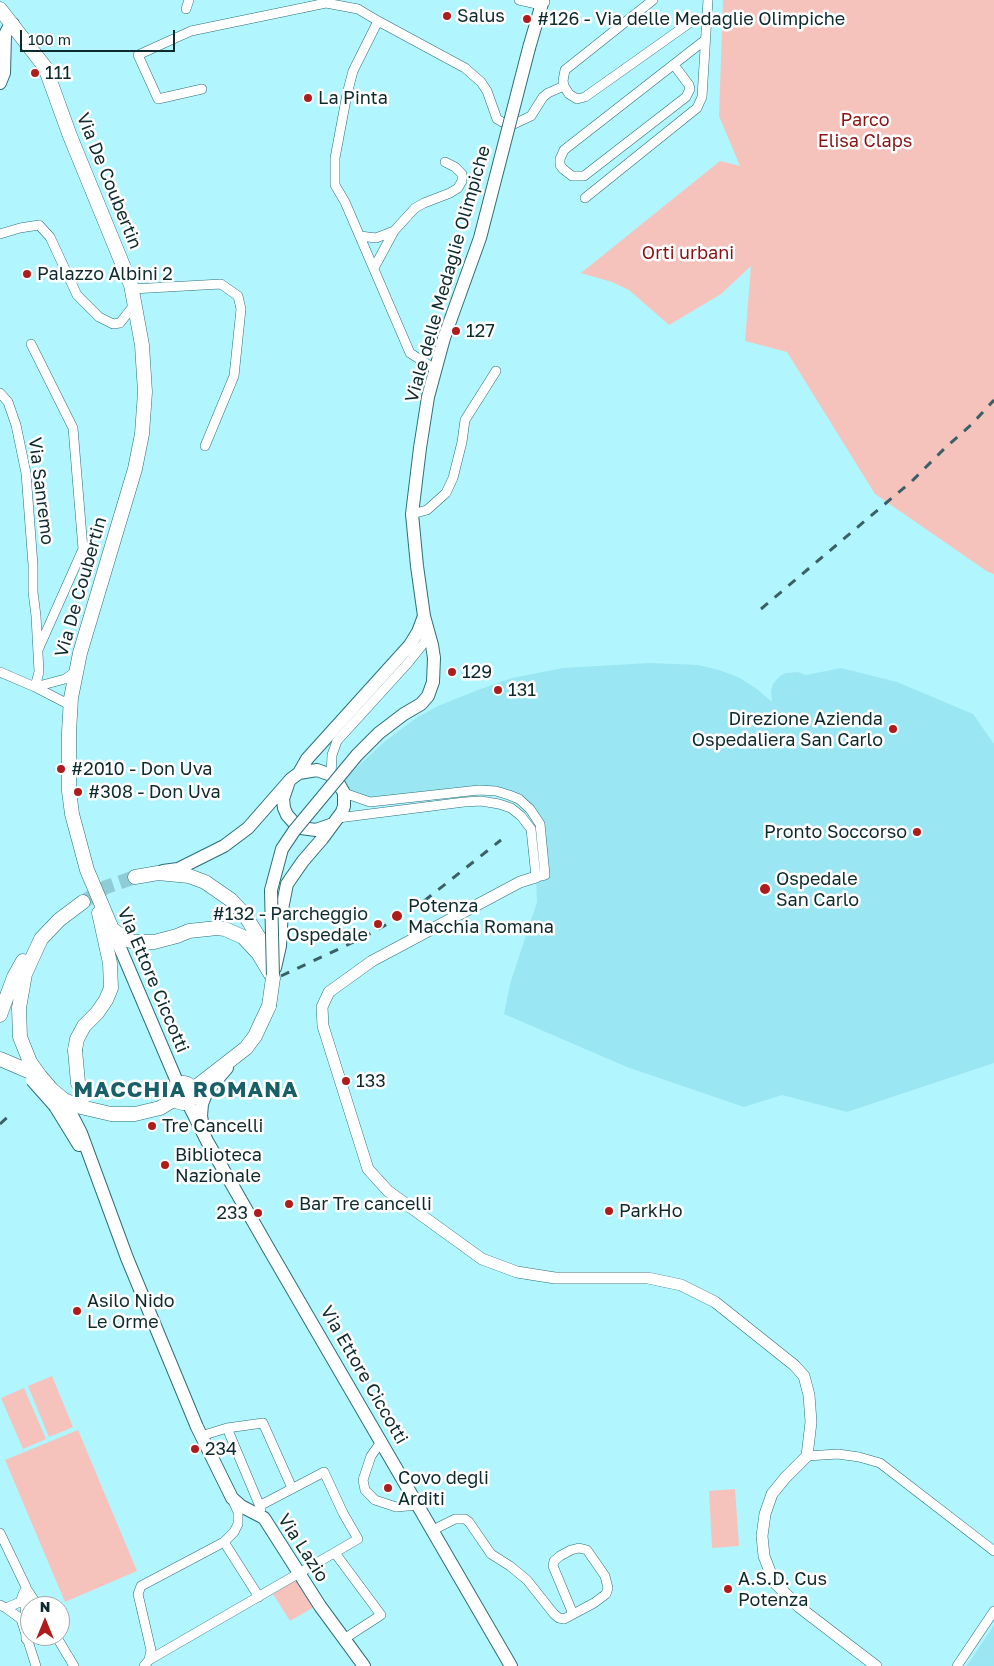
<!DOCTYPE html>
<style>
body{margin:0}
#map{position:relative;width:994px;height:1666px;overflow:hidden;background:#b1f5ff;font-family:"Golos Text",sans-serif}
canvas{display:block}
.north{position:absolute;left:20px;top:1596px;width:50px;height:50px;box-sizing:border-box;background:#fff;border:1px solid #9faaab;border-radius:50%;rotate:0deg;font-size:14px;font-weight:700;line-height:20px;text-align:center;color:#0e2a2e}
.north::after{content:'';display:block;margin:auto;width:18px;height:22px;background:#ae1c1b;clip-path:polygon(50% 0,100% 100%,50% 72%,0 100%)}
.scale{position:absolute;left:20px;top:30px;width:155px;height:22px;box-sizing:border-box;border:2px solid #0e2a2e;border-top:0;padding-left:6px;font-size:15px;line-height:18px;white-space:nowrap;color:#0e2a2e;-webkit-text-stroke:4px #fff;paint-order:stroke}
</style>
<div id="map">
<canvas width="994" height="1666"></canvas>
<div class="north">N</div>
<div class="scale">100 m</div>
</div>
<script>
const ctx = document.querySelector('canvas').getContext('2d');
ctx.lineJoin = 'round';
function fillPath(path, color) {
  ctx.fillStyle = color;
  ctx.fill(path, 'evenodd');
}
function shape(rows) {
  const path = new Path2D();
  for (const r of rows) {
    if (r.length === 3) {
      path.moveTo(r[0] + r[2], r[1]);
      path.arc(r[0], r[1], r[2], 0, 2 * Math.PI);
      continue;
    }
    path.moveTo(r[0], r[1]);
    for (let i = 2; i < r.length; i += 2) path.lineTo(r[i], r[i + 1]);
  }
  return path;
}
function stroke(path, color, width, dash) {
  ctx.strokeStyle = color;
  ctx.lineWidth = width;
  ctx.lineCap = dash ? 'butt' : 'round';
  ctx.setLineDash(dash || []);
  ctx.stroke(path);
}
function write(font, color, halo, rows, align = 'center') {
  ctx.font = font + ' "Golos Text",sans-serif';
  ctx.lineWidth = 5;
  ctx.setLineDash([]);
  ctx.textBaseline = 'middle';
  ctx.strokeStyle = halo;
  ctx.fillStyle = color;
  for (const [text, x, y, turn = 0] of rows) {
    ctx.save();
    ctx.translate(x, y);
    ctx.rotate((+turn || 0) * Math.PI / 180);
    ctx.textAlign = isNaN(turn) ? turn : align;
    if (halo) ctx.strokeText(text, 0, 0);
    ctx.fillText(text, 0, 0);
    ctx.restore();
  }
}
const built = shape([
 [650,663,699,665,719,670,738,677,757,689,772,702,771,691,773,684,780,676,786,673,798,672,806,675,841,668,897,682,973,714,994,744,994,1063,847,1112,782,1095,744,1107,627,1067,504,1014,510,984,537,902,536,877,545,875,543,836,530,809,496,791,370,802,343,793,339,784,383,743,416,718,438,706,478,690,512,678,563,668],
 [994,1625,994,1666,966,1666,970,1661]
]);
const green = shape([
 [723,0,994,0,994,574,988,572,875,494,787,352,745,341,751,266,721,294,669,325,629,290,612,282,581,273,720,161,740,166,719,116],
 [52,1376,73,1427,49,1437,28,1386],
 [24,1388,46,1439,23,1449,1,1398],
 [78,1430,137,1571,65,1602,5,1460],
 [735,1489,739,1546,712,1548,709,1491],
 [297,1579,314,1607,290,1621,273,1594]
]);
const primaryTunnel = shape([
 [83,902,106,887,135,877]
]);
const minor = shape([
 [519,0,541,5,545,2],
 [653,0,565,70,563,81,564,86,569,94,577,99,585,97,695,19],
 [186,9,189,0],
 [378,21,465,68,481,82,487,91,497,119,502,122,514,124,531,116,543,97,548,93,564,86],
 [674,65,689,85,690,89,686,97,584,176,572,176,563,169,560,165,560,159,564,150,705,40],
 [202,89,158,99,138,55,191,31,326,3,358,9,378,21,353,71,347,94,335,158,335,185,345,202,410,353,435,369],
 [585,198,697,108,702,97,708,0],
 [0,234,20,228,39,225,50,237,77,295,99,317,113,324,120,323,134,305],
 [360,236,376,238,394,231],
 [374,268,394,231,415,208,424,203,450,193,458,188,462,181,462,174,455,167,445,162],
 [132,289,221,284,238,296,241,309,234,376,205,446],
 [31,344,73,428,83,549,38,650],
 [0,393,8,402,16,425,26,473,33,565,33,592,36,616,39,672,35,687],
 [412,514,427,510,446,493,453,478,462,442,465,420,496,371],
 [0,672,35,687,70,705],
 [35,687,65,679,75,672],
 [331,775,332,755,337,741,408,663,424,643,428,632],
 [338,818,464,802,481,801,499,804,511,808,521,816,531,829,536,877,545,875,540,824,530,809,519,799,509,795,496,791,479,790,370,802,344,793],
 [227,1428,263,1423,292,1488],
 [201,1436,227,1428,261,1509],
 [381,1442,371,1456,363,1480,365,1490,375,1500,396,1507,419,1505],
 [807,1456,838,1454,859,1457,880,1463,994,1551],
 [433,1530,455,1519,465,1519,469,1522,491,1554,510,1566,527,1580,554,1614,559,1618,564,1619,594,1603,606,1594,608,1588,605,1576,587,1550,579,1548,571,1550,560,1556,554,1561,553,1566,573,1614],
 [0,1533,26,1587,25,1605,26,1639],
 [224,1542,259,1597],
 [335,1553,381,1615,344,1639],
 [26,1588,38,1606],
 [0,1605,6,1608,20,1602,24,1592],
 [6,1608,21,1619,36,1666],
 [56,1636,74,1666],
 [149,1660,358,1539,343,1513,324,1472,261,1505],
 [144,1666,149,1660,151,1650,138,1594,141,1586,224,1542,234,1532,238,1524,238,1512,233,1501],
 [957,1666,994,1611]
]);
const tertiary = shape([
 [536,877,520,882,372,961,329,992,322,1007,323,1026,368,1169,388,1191,482,1259,517,1272,555,1278,648,1278,681,1285,715,1302,794,1365,804,1376,809,1395,811,1422,807,1456,785,1478,772,1494,765,1514,762,1536,764,1556,774,1582,799,1607,876,1666]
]);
const secondary = shape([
 [529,48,543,0],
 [0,83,4,73,5,35,8,29,13,24],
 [434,658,432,645,424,616,417,566,412,514,420,448,428,397,444,338],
 [299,773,307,759,410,645,418,632,424,616],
 [288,784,283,799,284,808,287,815,296,825,301,828,316,830,333,824],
 [163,871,178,869,224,846,248,828,291,779,299,773,317,770,331,775,336,779,344,793,344,806,342,812,322,839,303,861,287,884,282,909,280,946,275,968],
 [112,929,178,1084],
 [64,1100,81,1133,127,1258,197,1427,232,1498,241,1506,264,1518,320,1606,364,1666],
 [187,1101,207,1141,270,1251,511,1666],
 [55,1106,79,1145],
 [203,1127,201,1116,202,1104,207,1091,227,1068]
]);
const primary = shape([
 [0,9,45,67,70,136,131,285,142,345,145,392,142,434,135,469,80,653,71,698,69,732,69,791,72,814,87,870,112,929,127,940,135,942,154,942,177,936,189,931,217,928,225,929,243,937,258,953,273,978],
 [135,877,158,873,189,876,205,882,231,900,245,915,261,941,268,960],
 [0,1015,14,977,23,961],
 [75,1050,77,1039,84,1026,97,1013,106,1000,111,988,110,963,99,913],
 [0,1059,40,1076],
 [40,1076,30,1062,20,1037,19,1008,25,974,41,939,59,920,83,902],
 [183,1093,10],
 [192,1090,246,1048,255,1036,269,1006],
 [64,1100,81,1107,111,1114,135,1114,160,1108,175,1099]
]);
const rail = shape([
 [761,609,912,481,945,448,971,425,994,400],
 [281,976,360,939,395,920,424,901,501,840],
 [0,1124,12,1113]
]);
const secondaryBridge = shape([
 [444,338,480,238,529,48],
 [273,978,271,890,282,849,294,831,357,755,379,733,404,714,421,704,428,696,433,682,434,658],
 [32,1080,55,1106]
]);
const primaryBridge = shape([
 [269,1006,273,978],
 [75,1050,78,1083,86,1095],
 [40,1076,52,1090,64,1100]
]);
const markers = [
 [447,16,5,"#ae1c1b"],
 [527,19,5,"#ae1c1b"],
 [35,73,5,"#ae1c1b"],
 [308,98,5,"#ae1c1b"],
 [27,274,5,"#ae1c1b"],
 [456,331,5,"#ae1c1b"],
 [452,672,5,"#ae1c1b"],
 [498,690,5,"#ae1c1b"],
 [893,729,5,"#ae1c1b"],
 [61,769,5,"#ae1c1b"],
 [78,792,5,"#ae1c1b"],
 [917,832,5,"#ae1c1b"],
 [765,889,6,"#ae1c1b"],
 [397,916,6,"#ae1c1b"],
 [378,924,5,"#ae1c1b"],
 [346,1081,5,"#ae1c1b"],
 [152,1126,5,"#ae1c1b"],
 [165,1165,5,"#ae1c1b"],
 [289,1204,5,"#ae1c1b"],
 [609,1211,5,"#ae1c1b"],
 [258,1213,5,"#ae1c1b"],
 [77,1311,5,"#ae1c1b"],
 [195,1449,5,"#ae1c1b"],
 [388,1488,5,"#ae1c1b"],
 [728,1589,5,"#ae1c1b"]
];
const poiNames = [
 ["Salus",457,16],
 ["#126 - Via delle Medaglie Olimpiche",537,19],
 ["111",45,73],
 ["La Pinta",318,98],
 ["Palazzo Albini 2",37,274],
 ["127",466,331],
 ["129",462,672],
 ["131",508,690],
 ["Direzione Azienda",883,719,"right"],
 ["Ospedaliera San Carlo",883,740,"right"],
 ["#2010 - Don Uva",71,769],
 ["#308 - Don Uva",88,792],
 ["Pronto Soccorso",907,832,"right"],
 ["Ospedale",776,879],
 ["San Carlo",776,900],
 ["Potenza",408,906],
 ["Macchia Romana",408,927],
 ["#132 - Parcheggio",368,914,"right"],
 ["Ospedale",368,935,"right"],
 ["133",356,1081],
 ["Tre Cancelli",162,1126],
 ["Biblioteca",175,1155],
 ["Nazionale",175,1176],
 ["Bar Tre cancelli",299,1204],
 ["ParkHo",619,1211],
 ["233",248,1213,"right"],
 ["Asilo Nido",87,1301],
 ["Le Orme",87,1322],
 ["234",205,1449],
 ["Covo degli",398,1478],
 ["Arditi",398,1499],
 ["A.S.D. Cus",738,1579],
 ["Potenza",738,1600]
];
const parkNames = [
 ["Parco",865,120],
 ["Elisa Claps",865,141],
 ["Orti urbani",688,253]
];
const streetNames = [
 ["Via De Coubertin",109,181,68],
 ["Viale delle Medaglie Olimpiche",448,274,-74],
 ["Via Sanremo",41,491,83],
 ["Via De Coubertin",81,587,-74],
 ["Via Ettore Ciccotti",153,980,67],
 ["Via Ettore Ciccotti",364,1375,60],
 ["Via Lazio",303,1548,57]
];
const districtNames = [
 ["MACCHIA ROMANA",186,1090]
];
fillPath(built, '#9ae6f2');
fillPath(green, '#f6c3bc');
stroke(primaryTunnel, '#90ccd5', 14, [14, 7]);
stroke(minor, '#2c6f78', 10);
stroke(tertiary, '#2c6f78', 12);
stroke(secondary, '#2c6f78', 14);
stroke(primary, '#2c6f78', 15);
stroke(minor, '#fff', 9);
stroke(tertiary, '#fff', 11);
stroke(secondary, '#fff', 12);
stroke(primary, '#fff', 14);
stroke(rail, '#3a6066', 3, [9, 9]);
stroke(secondaryBridge, '#2c6f78', 14, []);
stroke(primaryBridge, '#2c6f78', 15, []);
stroke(secondaryBridge, '#fff', 12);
stroke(primaryBridge, '#fff', 14);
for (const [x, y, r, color] of markers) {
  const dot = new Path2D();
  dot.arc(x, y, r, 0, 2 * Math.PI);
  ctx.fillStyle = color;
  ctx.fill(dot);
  stroke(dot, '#fff', 2);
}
write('18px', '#0e2a2e', '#fff', poiNames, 'left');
write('18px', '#8a1414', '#fff', parkNames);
write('18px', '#0e2a2e', '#fff', streetNames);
ctx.letterSpacing = '1px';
write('bold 22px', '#185f68', '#fff', districtNames);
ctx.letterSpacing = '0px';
</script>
